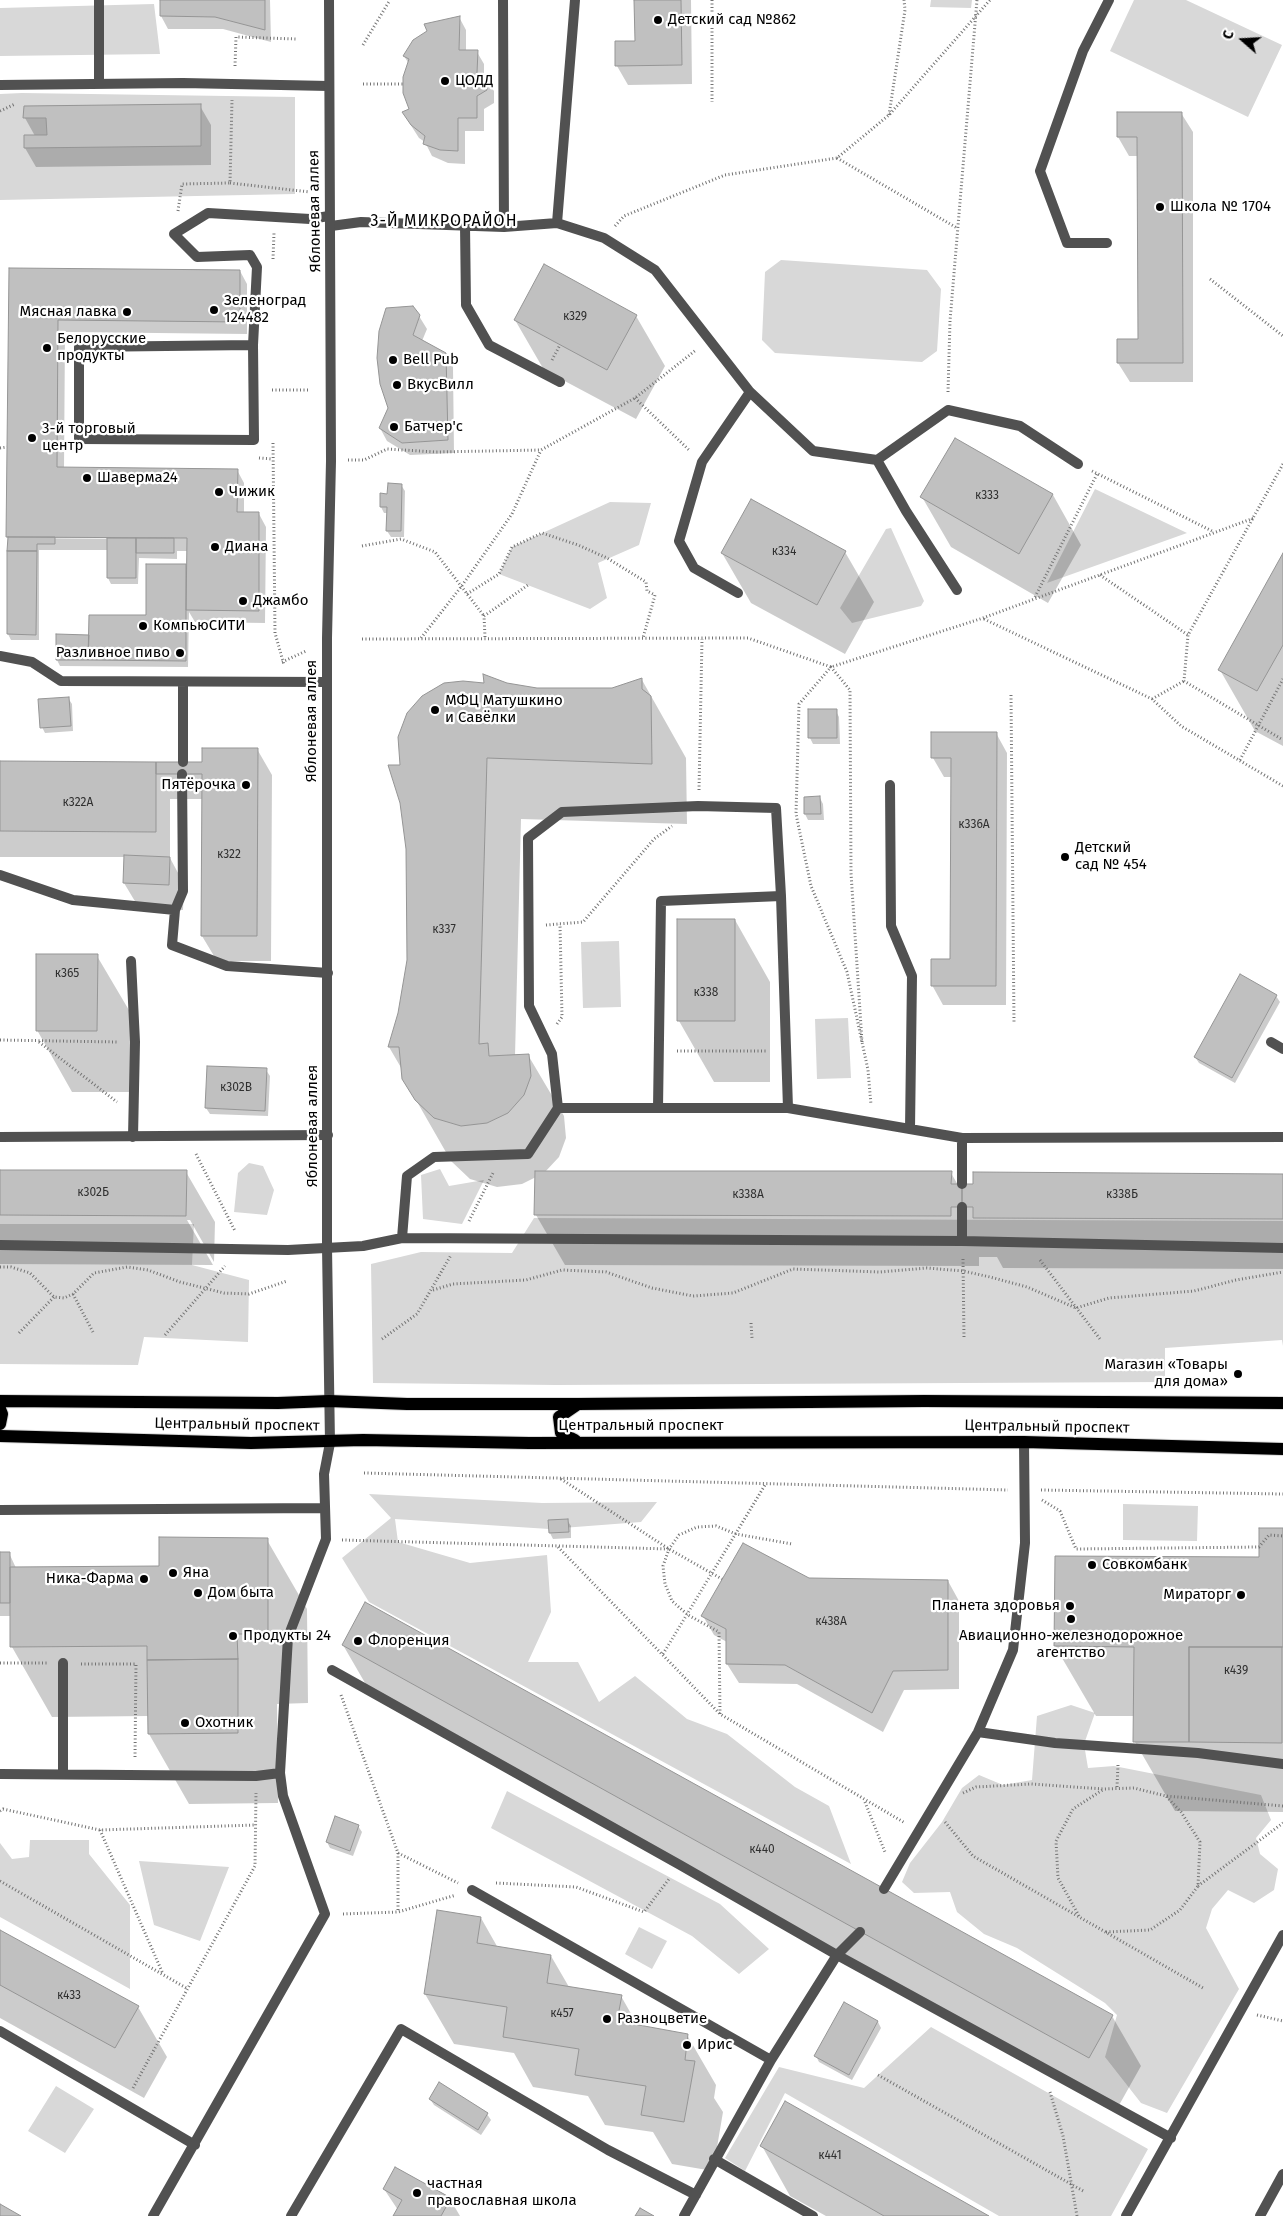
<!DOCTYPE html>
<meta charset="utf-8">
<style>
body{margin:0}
#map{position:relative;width:1283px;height:2216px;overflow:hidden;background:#fff;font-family:"Fira Sans",sans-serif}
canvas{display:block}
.north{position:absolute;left:1218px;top:15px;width:50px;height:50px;-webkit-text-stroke:4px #fff;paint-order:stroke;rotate:289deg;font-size:14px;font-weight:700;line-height:20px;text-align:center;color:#000}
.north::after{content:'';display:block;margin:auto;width:18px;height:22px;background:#000;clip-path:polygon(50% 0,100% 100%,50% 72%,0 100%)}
</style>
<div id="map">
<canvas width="1283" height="2216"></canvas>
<div class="north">С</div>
</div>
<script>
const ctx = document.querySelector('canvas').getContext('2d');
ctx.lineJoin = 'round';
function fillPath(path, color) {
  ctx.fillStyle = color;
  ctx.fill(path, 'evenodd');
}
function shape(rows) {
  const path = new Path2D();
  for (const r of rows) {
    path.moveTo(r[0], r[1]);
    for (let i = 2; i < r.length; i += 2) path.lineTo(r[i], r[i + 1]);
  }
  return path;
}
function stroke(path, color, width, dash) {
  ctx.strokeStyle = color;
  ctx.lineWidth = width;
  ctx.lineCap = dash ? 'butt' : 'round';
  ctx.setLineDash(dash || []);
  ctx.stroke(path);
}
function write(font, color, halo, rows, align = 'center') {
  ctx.font = font + ' "Fira Sans",sans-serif';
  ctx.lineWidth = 4.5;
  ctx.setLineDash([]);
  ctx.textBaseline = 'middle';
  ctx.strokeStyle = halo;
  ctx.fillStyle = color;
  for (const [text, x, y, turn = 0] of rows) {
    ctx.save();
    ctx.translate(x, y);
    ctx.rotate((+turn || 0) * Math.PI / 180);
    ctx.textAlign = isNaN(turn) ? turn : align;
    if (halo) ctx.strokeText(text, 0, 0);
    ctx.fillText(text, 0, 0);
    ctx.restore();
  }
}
const green = shape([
 [931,0,972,0,971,8,930,7],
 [1134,0,1186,0,1282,45,1248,117,1110,51],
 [154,4,160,54,0,56,0,8],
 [22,93,295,97,295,194,0,200,0,94],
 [781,260,927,270,941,289,937,351,922,362,775,353,762,340,765,272],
 [1095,489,1187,533,1047,583],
 [610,502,651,503,639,545,598,563,607,598,590,609,499,574,512,547],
 [891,528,924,601,921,606,852,623,840,608,886,529],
 [619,941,621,1007,583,1008,581,942],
 [848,1018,851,1078,817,1079,815,1019],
 [249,1163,263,1166,274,1190,267,1215,234,1212,238,1173],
 [440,1169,449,1186,484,1180,462,1224,423,1219,421,1175],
 [534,1218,1283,1221,1283,1346,1282,1340,1165,1348,1165,1382,556,1385,373,1383,371,1264,421,1252,512,1253],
 [0,1224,194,1224,192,1265,249,1280,248,1342,144,1337,138,1365,0,1364],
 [369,1494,542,1503,657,1502,641,1522,549,1529,395,1519,398,1542,470,1563,547,1555,551,1612,528,1662,578,1662,599,1702,635,1676,687,1719,727,1734,795,1787,829,1806,851,1864,369,1602,342,1558,391,1518],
 [1123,1504,1198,1506,1197,1541,1123,1540],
 [1071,1705,1095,1713,1084,1744,1088,1768,1114,1766,1261,1795,1271,1820,1256,1838,1260,1854,1278,1869,1274,1890,1254,1903,1228,1890,1212,1909,1206,1928,1239,1989,1167,2113,1141,2103,1105,2057,1117,2015,1105,2003,1017,1948,984,1934,957,1912,950,1892,914,1893,902,1882,910,1863,942,1822,962,1788,979,1775,1003,1785,1032,1780,1037,1716],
 [507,1791,720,1904,769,1949,739,1974,692,1936,491,1828],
 [30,1840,89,1840,89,1854,130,1905,130,1989,0,1917,0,1843,12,1859,29,1857],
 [139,1861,229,1867,200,1941,154,1925],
 [639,1927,667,1941,652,1969,625,1954],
 [931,2027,1148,2149,1111,2216,999,2216,785,2093,745,2171,725,2158,779,2067,864,2088],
 [56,2086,94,2109,65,2153,28,2131]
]);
const shadow = shape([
 [161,0,270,0,271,42,223,29,168,29,161,16],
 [635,0,691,0,692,84,628,85,617,66,636,42],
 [459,17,466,30,466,51,477,52,484,64,484,77,494,91,494,103,484,109,484,131,465,131,465,164,448,163,432,156,425,142,419,138,403,113,410,110,409,64,404,56],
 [200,106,211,125,211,165,36,167,25,148,35,136,25,118,25,107],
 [1181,113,1193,132,1193,382,1130,382,1118,363,1139,340,1138,156,1129,156,1118,137],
 [11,269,240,271,247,284,247,334,65,332,64,469,237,470,244,483,244,514,259,514,266,527,265,623,195,622,189,612,188,667,60,666,57,660,90,636,147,617,186,565,188,569,188,551,177,551,177,559,139,558,138,584,111,584,108,578,108,550,39,550,39,640,11,640,8,634,8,538,148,539,148,537,8,536],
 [419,316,427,329,422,341,445,354,453,367,454,453,410,455,387,441,380,428,389,408],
 [636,316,665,366,636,419,544,370,515,320],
 [955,439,1053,495,1081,545,1048,603,951,547,922,497],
 [401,485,405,491,404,537,391,537,387,531,388,513,384,513,381,507,389,495],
 [845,552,874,602,845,654,751,603,722,553],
 [1283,555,1283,746,1255,731,1220,670],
 [642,680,686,758,687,824,521,819,515,1056,528,1055,564,1116,566,1138,559,1157,545,1172,951,1173,958,1185,1283,1175,1283,1269,1003,1268,997,1257,979,1257,979,1266,565,1265,536,1215,536,1177,522,1184,497,1187,470,1179,451,1161,404,1079,403,1071,389,1047,400,1014,408,961,407,849,401,766,485,684,507,684,537,690,612,689],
 [68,698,72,704,73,731,45,733,42,727],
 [836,711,839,717,840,744,813,744,810,738],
 [996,733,1007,753,1006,1005,943,1005,932,985,951,960,952,777,944,777,933,758],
 [257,749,272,775,271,961,217,961,202,936,203,799,170,799,170,858,184,884,183,910,139,908,124,883,125,857,0,857,0,763,203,763],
 [820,798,823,804,824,820,808,820,805,814],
 [735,920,770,982,770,1082,714,1082,679,1021],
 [97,956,133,1017,132,1092,72,1092,37,1030],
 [1276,996,1280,1002,1235,1083,1199,1063,1195,1057],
 [266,1070,270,1076,268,1116,210,1114,206,1108],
 [0,1171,186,1172,215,1222,214,1262,190,1220,187,1220,213,1265,0,1264],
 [567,1520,571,1526,571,1538,553,1539,550,1533],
 [1283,1529,1283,1812,1175,1811,1135,1742,1135,1716,1096,1716,1055,1646,1260,1558],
 [267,1540,307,1609,308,1703,277,1704,278,1803,189,1804,149,1734,149,1716,52,1717,12,1647,11,1616,0,1616,0,1553,9,1553,16,1568,160,1567],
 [809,1579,948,1581,959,1601,959,1689,904,1690,883,1732,797,1684,739,1683,727,1664,727,1642,714,1635,703,1616],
 [343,1645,1112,2016,1141,2066,1118,2107,372,1695],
 [358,1826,362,1832,353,1856,330,1848,327,1842],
 [481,1918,498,1948,551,1956,569,1987,621,1996,638,2026,687,2035,716,2085,714,2098,723,2112,713,2171,672,2164,653,2132,605,2125,588,2096,533,2087,514,2053,454,2044,425,1994],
 [0,1932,138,2007,167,2057,144,2098,0,2018],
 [844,2004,878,2022,881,2028,852,2080,819,2062,816,2056],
 [430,2099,487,2114,491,2120,481,2135,434,2105],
 [762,2146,986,2216,826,2216,790,2196],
 [384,2189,450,2199,460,2216,394,2216,398,2210]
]);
const building = shape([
 [160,0,265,0,265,30,215,17,160,16,160,0],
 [634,0,681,0,682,65,615,66,615,41,635,41,634,0],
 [460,16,459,50,478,50,477,73,487,77,487,90,477,96,477,118,458,118,458,151,440,150,423,144,425,136,411,125,402,112,409,109,403,93,403,77,409,59,403,56,413,40,427,31,424,24,460,16],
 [201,104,201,146,24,148,24,135,47,135,46,118,23,118,24,106,201,104],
 [1117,112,1182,112,1183,363,1117,363,1117,339,1138,339,1137,137,1117,137,1117,112],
 [544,264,637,315,607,370,514,320,544,264],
 [9,268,240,270,240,322,58,320,57,467,238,469,237,512,259,512,259,611,186,610,187,538,6,537,9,268],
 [413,306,420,315,413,335,446,353,448,440,402,443,379,428,388,408,380,384,377,358,379,331,386,308,413,306],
 [955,438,1053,494,1019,554,920,497,955,438],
 [388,483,402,484,401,531,386,531,387,507,380,507,380,493,387,494,388,483],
 [751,499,846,551,817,605,721,553,751,499],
 [8,537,55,537,55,544,37,544,37,551,7,551,8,537],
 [107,538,136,538,136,578,107,578,107,538],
 [136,538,174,538,174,553,136,553,136,538],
 [7,551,37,551,36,635,7,634,7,551],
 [1283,553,1283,645,1257,691,1218,670,1283,553],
 [146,564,186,564,186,661,88,660,89,615,146,615,146,564],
 [56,634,89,635,88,660,56,660,56,634],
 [483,674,507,683,537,688,612,688,642,678,642,689,651,696,652,764,487,758,479,1044,488,1043,489,1056,529,1054,531,1076,524,1095,508,1113,487,1123,461,1126,434,1118,415,1100,402,1079,399,1047,388,1047,398,1013,407,960,406,849,400,803,388,765,400,765,398,737,407,713,422,696,444,683,463,681,484,683,483,674],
 [69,697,71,726,40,728,38,699,69,697],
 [808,709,837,709,837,738,808,738,808,709],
 [931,732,997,732,996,986,931,986,931,959,950,959,951,758,931,758,931,732],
 [202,748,258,748,257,936,201,936,202,774,156,774,156,762,202,762,202,748],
 [0,761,156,762,156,832,0,831,0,761],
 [820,796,821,814,804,814,804,797,820,796],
 [124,855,170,857,169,885,123,883,124,855],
 [677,919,735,919,735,1021,677,1021,677,919],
 [36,954,98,954,97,1031,36,1031,36,954],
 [1240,974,1277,995,1232,1078,1194,1057,1240,974],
 [207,1066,267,1068,265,1111,205,1108,207,1066],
 [0,1170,187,1170,186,1216,0,1215,0,1170],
 [535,1171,952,1171,951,1184,962,1184,962,1207,951,1207,951,1216,534,1215,535,1171],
 [973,1172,1283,1174,1283,1219,973,1218,973,1207,962,1207,962,1184,973,1184,973,1172],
 [568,1519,569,1532,549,1533,548,1520,568,1519],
 [1259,1528,1283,1528,1283,1647,1189,1647,1189,1742,1133,1742,1134,1647,1054,1646,1055,1556,1259,1557,1259,1528],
 [159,1537,268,1538,268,1634,237,1634,238,1659,147,1660,147,1646,10,1647,10,1567,159,1566,159,1537],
 [743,1543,809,1578,948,1580,948,1670,893,1671,872,1713,785,1665,726,1664,726,1629,701,1616,743,1543],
 [0,1552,10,1552,10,1603,0,1603,0,1552],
 [365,1602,1113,2015,1089,2058,342,1645,365,1602],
 [1189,1647,1282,1647,1282,1743,1189,1742,1189,1647],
 [238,1659,238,1733,148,1734,147,1660,238,1659],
 [335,1816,359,1825,350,1851,326,1842,335,1816],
 [437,1910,481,1917,477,1943,551,1955,547,1983,622,1995,617,2021,688,2034,685,2060,695,2061,684,2122,641,2115,646,2086,575,2075,579,2049,503,2037,507,2007,424,1994,437,1910],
 [0,1930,139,2006,115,2048,0,1985,0,1930],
 [844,2002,878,2021,849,2075,814,2056,844,2002],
 [439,2082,488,2113,478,2130,429,2099,439,2082],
 [785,2101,989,2216,884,2216,863,2204,760,2146,785,2101],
 [395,2167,451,2198,441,2216,393,2216,402,2200,383,2189,395,2167],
 [0,2204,21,2216,0,2216,0,2204],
 [640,2208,654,2216,635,2216,640,2208]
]);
const path = shape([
 [712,0,712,102],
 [363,45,390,0],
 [235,66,236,37,296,39],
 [363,84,403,84],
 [0,111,15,104],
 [889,115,905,10,904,0],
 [837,158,957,228],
 [230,183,310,192],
 [178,211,182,184,230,183,232,100],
 [615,226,624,216,725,175,837,158,889,115,990,0],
 [273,259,274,233],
 [1210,279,1283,336],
 [552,360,560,345],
 [272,390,308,390],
 [948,392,950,321,977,0],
 [635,398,689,450],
 [273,443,275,633,284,665],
 [0,448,7,447],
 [259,458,272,459],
 [348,460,364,460,387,449,436,452,541,450,635,398,696,350],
 [1283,464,1188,635,1184,681,1283,740],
 [1092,471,1214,532],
 [362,546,401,539,435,552,484,616],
 [1100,575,1188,635],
 [467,594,499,574,512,547,542,533,578,545,607,558,646,582,647,591,655,595,643,638],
 [1035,597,1097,474],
 [984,619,1152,699,1181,726,1283,786],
 [485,637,484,616,528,585],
 [421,638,461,587,512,514,541,450],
 [362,639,748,638,831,667,983,618,1254,518],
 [282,662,306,651],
 [1011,695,1014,1023],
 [1152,699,1184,681],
 [1240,760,1283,679],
 [699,790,702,639],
 [546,925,583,922,654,839,672,826],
 [557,1024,562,1017,560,924],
 [0,1040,117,1042],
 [39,1042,117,1102],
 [862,1042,851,873,850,690,831,667,799,704,796,814,811,886,847,972,868,1070,871,1105],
 [677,1051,768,1051],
 [196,1154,235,1231],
 [469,1221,493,1173],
 [963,1259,964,1338],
 [1040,1260,1100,1339],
 [0,1267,11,1267,30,1273,54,1297,64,1298,73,1294,94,1273,127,1267,148,1270,180,1282,224,1293,249,1294,287,1281],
 [433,1290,453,1284,526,1280,562,1270,606,1272,652,1288,693,1296,733,1293,793,1269,880,1272,927,1268,963,1271,990,1277,1027,1287,1076,1308,1109,1298,1194,1291,1236,1280,1283,1272],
 [73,1294,94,1334],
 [751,1323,752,1338],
 [19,1333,54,1297],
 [165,1335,225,1266],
 [382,1339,417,1314,451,1255],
 [364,1473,1008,1490],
 [561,1479,669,1549,722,1579],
 [1041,1490,1283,1494],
 [1042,1500,1060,1511,1076,1549,1259,1547,1269,1535,1283,1536],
 [342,1540,669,1549],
 [558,1547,720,1714,905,1823],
 [663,1654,765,1485],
 [0,1663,47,1663],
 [81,1664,136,1664,135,1757],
 [341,1695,398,1853,398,1912],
 [720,1714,719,1632,688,1615,672,1601,665,1584,663,1566,669,1549,679,1535,697,1527,716,1526,736,1534,792,1544],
 [1117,1787,1118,1765],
 [963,1793,976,1787,1031,1784,1104,1789,1134,1788,1166,1796,1283,1806],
 [865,1802,885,1852],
 [0,1811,3,1809,100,1830,255,1825],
 [945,1822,973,1856,1203,1988],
 [100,1830,163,1974],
 [398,1853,458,1883],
 [0,1881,188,1989],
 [496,1883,576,1887,644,1912,669,1879],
 [1198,1886,1283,1823],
 [343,1914,398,1912,456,1895],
 [1079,1916,1058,1878,1056,1841,1073,1809,1104,1789],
 [1106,1932,1150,1930,1180,1910,1198,1886,1200,1842,1181,1812,1166,1796],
 [1257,2015,1283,2021],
 [878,2075,1085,2192],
 [133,2088,255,1866,256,1793],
 [1050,2092,1063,2136,1077,2216]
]);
const service = shape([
 [503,0,504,227],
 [99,84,99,0],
 [0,85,183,83,329,86],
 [557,223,575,0],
 [465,225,466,305,489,345,560,382],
 [331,226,361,222,504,227,557,223,604,238,655,270,750,392,813,451,877,460,948,410,1020,426,1078,464],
 [1107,243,1067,243,1040,171,1083,51,1109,0],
 [253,345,79,347,79,439,254,440,253,345,257,267,250,255,197,257,174,234,208,213,310,219,329,216],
 [877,460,906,511,957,590],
 [738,593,694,568,679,541,702,462,750,392],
 [0,656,32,662,61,681,327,682],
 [183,762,183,682],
 [182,774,183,891,175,910,172,945,227,966,328,973],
 [890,785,891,926,912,976,910,1129],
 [0,875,73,900,175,910],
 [131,961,135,1042,133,1137],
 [1271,1042,1283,1049],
 [558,1108,788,1108,962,1138,1283,1137],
 [658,1108,661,901,781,896,788,1108],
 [0,1137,328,1135],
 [962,1138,962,1184],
 [962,1207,962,1241],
 [402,1238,407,1176,434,1157,528,1154,558,1108,552,1054,529,1006,528,838,562,812,698,806,776,808,781,896],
 [0,1245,288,1250,363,1246,402,1238,962,1241,1283,1248],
 [0,1510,324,1508],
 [332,1670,680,1865,837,1955,1171,2138],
 [978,1732,1055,1743,1198,1753,1283,1764],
 [0,1774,256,1776,280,1773],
 [63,1774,63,1663],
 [884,1889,978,1732,1013,1650,1025,1543,1024,1442],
 [472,1890,771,2060],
 [0,2031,195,2145],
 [714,2159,813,2216],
 [153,2216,325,1914,283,1796,280,1773,288,1637,326,1539,324,1474,330,1443],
 [291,2216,401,2029,608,2150,696,2195],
 [684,2216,771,2060,837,1955,860,1932],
 [1126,2216,1283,1935],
 [1260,2216,1283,2174]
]);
const minor = shape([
 [329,0,331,461,327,638,327,1247,330,1443]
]);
const primary = shape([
 [0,1401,278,1403,329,1401,407,1404,578,1404,924,1401,1283,1403],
 [0,1409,2,1414,0,1424],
 [0,1436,251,1443,363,1440,529,1443,1024,1442,1283,1449],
 [575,1440,561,1433,559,1417,578,1404]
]);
const markers = [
 [658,20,5,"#000"],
 [445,81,5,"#000"],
 [1160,207,5,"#000"],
 [214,310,5,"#000"],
 [127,312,5,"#000"],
 [47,348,5,"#000"],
 [393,360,5,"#000"],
 [397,385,5,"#000"],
 [394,427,5,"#000"],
 [32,438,5,"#000"],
 [87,478,5,"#000"],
 [219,492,5,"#000"],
 [215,547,5,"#000"],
 [243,601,5,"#000"],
 [143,626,5,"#000"],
 [180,653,5,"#000"],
 [435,710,5,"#000"],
 [246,785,5,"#000"],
 [1065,857,5,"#000"],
 [1238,1374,5,"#000"],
 [1092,1565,5,"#000"],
 [173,1573,5,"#000"],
 [144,1579,5,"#000"],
 [198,1593,5,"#000"],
 [1241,1595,5,"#000"],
 [1070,1606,5,"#000"],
 [1071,1619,5,"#000"],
 [233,1636,5,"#000"],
 [358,1641,5,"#000"],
 [185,1723,5,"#000"],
 [607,2019,5,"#000"],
 [687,2045,5,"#000"],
 [417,2193,5,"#000"]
];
const numberNames = [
 ["к329",575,317],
 ["к333",987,496],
 ["к334",784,552],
 ["к322А",78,803],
 ["к336А",974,825],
 ["к322",229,855],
 ["к337",444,930],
 ["к365",67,974],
 ["к338",706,993],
 ["к302В",236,1088],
 ["к302Б",93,1193],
 ["к338А",748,1195],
 ["к338Б",1122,1195],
 ["к438А",831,1622],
 ["к439",1236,1671],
 ["к440",762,1850],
 ["к433",69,1996],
 ["к457",562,2014],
 ["к441",830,2156]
];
const poiNames = [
 ["Детский сад №862",668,20],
 ["ЦОДД",455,81],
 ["Школа № 1704",1170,207],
 ["Зеленоград",224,301],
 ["124482",224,318],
 ["Мясная лавка",117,312,"right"],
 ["Белорусские",57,339],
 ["продукты",57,356],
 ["Bell Pub",403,360],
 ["ВкусВилл",407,385],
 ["Батчер'с",404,427],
 ["3-й торговый",42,429],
 ["центр",42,446],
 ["Шаверма24",97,478],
 ["Чижик",229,492],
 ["Диана",225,547],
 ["Джамбо",253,601],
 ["КомпьюСИТИ",153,626],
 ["Разливное пиво",170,653,"right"],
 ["МФЦ Матушкино",445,701],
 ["и Савёлки",445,718],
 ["Пятёрочка",236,785,"right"],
 ["Детский",1075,848],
 ["сад № 454",1075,865],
 ["Магазин «Товары",1228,1365,"right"],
 ["для дома»",1228,1382,"right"],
 ["Совкомбанк",1102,1565],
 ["Яна",183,1573],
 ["Ника-Фарма",134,1579,"right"],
 ["Дом быта",208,1593],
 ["Мираторг",1231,1595,"right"],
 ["Планета здоровья",1060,1606,"right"],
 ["Продукты 24",243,1636],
 ["Авиационно-железнодорожное",1071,1636,"center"],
 ["агентство",1071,1653,"center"],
 ["Флоренция",368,1641],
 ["Охотник",195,1723],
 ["Разноцветие",617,2019],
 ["Ирис",697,2045],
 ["частная",427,2184],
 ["православная школа",427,2201]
];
const streetNames = [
 ["Яблоневая аллея",315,211,-91],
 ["Яблоневая аллея",312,721,-90],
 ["Яблоневая аллея",313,1126,-90],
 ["Центральный проспект",237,1425,1],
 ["Центральный проспект",641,1426],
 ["Центральный проспект",1047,1427,1]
];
const neighbourhoodNames = [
 ["3-Й МИКРОРАЙОН",444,222]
];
fillPath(green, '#d8d8d8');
fillPath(shadow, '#0003');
fillPath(building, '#c0c0c0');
stroke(building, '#959595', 1);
stroke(primary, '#dbdbdb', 14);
stroke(path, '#737373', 3, [1, 2.5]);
stroke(service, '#515151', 10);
stroke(minor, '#515151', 10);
stroke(primary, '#000', 12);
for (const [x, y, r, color] of markers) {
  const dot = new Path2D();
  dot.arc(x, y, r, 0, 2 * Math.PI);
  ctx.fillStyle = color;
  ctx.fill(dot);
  stroke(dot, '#fff', 2);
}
write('12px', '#303030', null, numberNames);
write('15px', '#000', '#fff', poiNames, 'left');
write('15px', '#000', '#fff', streetNames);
ctx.letterSpacing = '1px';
write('16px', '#000', '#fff', neighbourhoodNames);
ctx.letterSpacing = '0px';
</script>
